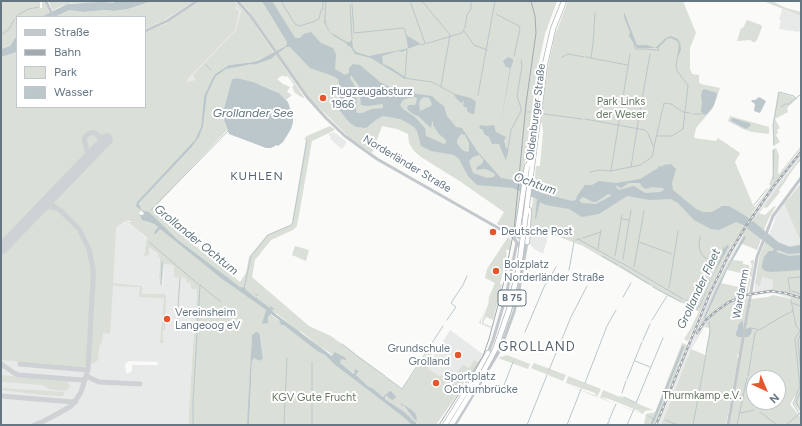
<!DOCTYPE html>
<meta charset="utf-8">
<style>
body{margin:0}
#map{position:relative;width:802px;height:426px;overflow:hidden;background:#fafaf8;font-family:Figtree,sans-serif}
canvas{display:block}
.frame{position:absolute;inset:0;border:2px solid #657683;pointer-events:none}
.legend{position:absolute;left:16px;top:16px;width:130px;height:92px;box-sizing:border-box;background:#fff;border:1px solid #c1c8cd;margin:0;padding:5px 7px;list-style:none;font-size:12px;color:#657683}
.legend li{display:flex;align-items:center;gap:8px;height:20px}
.legend b{width:20px;border:1px solid #c1c8cd}
.north{position:absolute;left:746px;top:370px;width:40px;height:40px;box-sizing:border-box;background:#fff;border:1px solid #c1c8cd;border-radius:50%;rotate:136deg;font-size:11px;font-weight:700;line-height:16px;text-align:center;color:#657683}
.north::after{content:'';display:block;margin:auto;width:14px;height:18px;background:#e4572e;clip-path:polygon(50% 0,100% 100%,50% 72%,0 100%)}
</style>
<div id="map">
<canvas width="802" height="426"></canvas>
<div class="frame"></div>
<ul class="legend">
<li><b style="height:5px;background:#c3c8cc"></b>Straße</li>
<li><b style="height:5px;background:#a2aab0"></b>Bahn</li>
<li><b style="height:11px;background:#dadfd7"></b>Park</li>
<li><b style="height:11px;background:#bbc7cb"></b>Wasser</li>
</ul>
<div class="north">N</div>
</div>
<script>
const ctx = document.querySelector('canvas').getContext('2d');
ctx.lineJoin = 'round';
function fillPath(path, color) {
  ctx.fillStyle = color;
  ctx.fill(path, 'evenodd');
}
function shape(rows) {
  const path = new Path2D();
  for (const r of rows) {
    path.moveTo(r[0], r[1]);
    for (let i = 2; i < r.length; i += 2) path.lineTo(r[i], r[i + 1]);
  }
  return path;
}
function stroke(path, color, width, dash) {
  ctx.strokeStyle = color;
  ctx.lineWidth = width;
  ctx.lineCap = dash ? 'butt' : 'round';
  ctx.setLineDash(dash || []);
  ctx.stroke(path);
}
function write(font, color, halo, rows, align = 'center') {
  ctx.font = font + ' Figtree,sans-serif';
  ctx.lineWidth = 4;
  ctx.setLineDash([]);
  ctx.textBaseline = 'middle';
  ctx.strokeStyle = halo;
  ctx.fillStyle = color;
  for (const [text, x, y, turn = 0] of rows) {
    ctx.save();
    ctx.translate(x, y);
    ctx.rotate((+turn || 0) * Math.PI / 180);
    ctx.textAlign = isNaN(turn) ? turn : align;
    if (halo) ctx.strokeText(text, 0, 0);
    ctx.fillText(text, 0, 0);
    ctx.restore();
  }
}
const built = shape([
 [236,6,241,11,236,30,194,75,195,80,187,82,132,217,129,221,122,223,132,225,147,239,144,256,149,246,158,254,160,257,159,277,161,278,163,285,164,264,168,264,174,266,197,289,196,312,195,312,188,425,1,425,1,127,145,107,145,71,163,53],
 [129,361,156,362,157,361,158,365,132,365,132,370,130,373,126,373,125,364],
 [782,9,801,16,801,28,799,32,779,29,781,20,779,20],
 [334,132,347,142,342,149,330,139,331,137,328,134],
 [801,148,801,156,752,222,748,219],
 [784,204,801,242,801,245,788,246,778,242,769,234,775,220,774,219],
 [745,225,749,227,735,248,697,332,709,316,723,305,748,293,747,296,740,298,724,306,705,324,692,345,693,346,691,349,661,425,655,425,713,283,727,254],
 [530,226,539,227,539,231,549,233,543,254,534,249,530,244],
 [761,277,773,280,772,290,782,291,791,293,801,302,774,293,752,295,752,292,754,292,755,284,760,285],
 [450,330,483,354,474,371,463,364,451,380,440,376,428,369,433,360,433,357]
]);
const green = shape([
 [1,1,40,1,40,8,42,8,42,1,45,1,49,13,41,17,17,17,17,35,10,46,1,49],
 [49,1,116,1,113,3,71,3,61,6,52,11],
 [152,1,194,1,163,21,145,29,145,17,55,17,69,10,83,12,105,10,114,11,128,9],
 [200,1,234,1,249,16,274,53,253,62,229,65,215,74,212,79,204,96,201,127,197,137,192,144,137,202,141,210,139,213,147,222,154,224,158,227,156,234,160,229,222,279,266,310,263,324,267,320,270,314,301,337,317,351,325,355,335,365,402,416,412,425,249,425,252,361,254,358,259,361,263,359,260,336,257,333,252,335,248,425,188,425,195,312,196,312,197,289,191,289,191,283,186,282,186,278,174,277,174,266,168,264,164,264,162,285,160,285,161,278,159,278,160,257,158,257,158,254,149,247,149,255,144,256,147,238,132,225,128,223,125,224,126,222,132,222,128,220,116,227,113,283,142,286,142,294,164,294,166,296,165,330,163,330,163,341,164,341,164,343,160,343,164,298,139,297,140,287,113,286,110,334,103,333,102,342,99,346,98,360,94,363,83,367,1,360,1,57,14,53,17,51,17,107,145,107,145,32,165,24],
 [236,6,241,11,236,30,193,75,195,80,187,82,189,77,235,30,239,12,235,7],
 [239,1,557,1,545,34,539,62,524,167,523,181,534,187,536,166,540,166,543,132,542,123,540,122,548,67,555,35,568,1,683,1,696,33,690,48,690,69,692,74,699,75,699,82,701,84,720,88,713,108,696,128,694,138,716,141,718,138,740,153,735,162,753,205,755,207,771,186,769,184,773,175,772,150,776,148,779,155,778,173,779,174,801,146,801,148,752,213,756,216,801,156,801,161,798,163,787,178,787,179,779,190,780,192,767,208,764,207,759,213,765,215,773,207,776,206,768,220,757,250,740,243,737,248,716,289,704,317,705,319,695,335,720,277,744,234,741,232,731,247,713,283,688,341,684,339,691,328,699,311,668,296,583,246,549,233,539,231,538,226,530,226,533,198,522,193,516,227,515,232,512,232,497,224,504,212,461,182,421,157,414,151,409,143,408,134,397,129,382,126,372,153,349,137,307,96,249,11],
 [763,1,772,1,786,8,801,12,801,16],
 [747,20,761,25,762,27,757,40,755,42,752,42,751,40,737,41,741,28,743,28],
 [276,55,304,97,303,98,295,93,292,87,294,85,290,79,287,76,284,77,283,75,277,79,283,84,290,87,287,92,292,95,286,100,279,93,261,85,237,78,232,79,222,115,227,130,153,209,183,236,240,282,246,273,249,257,267,235,291,225,292,223,306,140,304,139,307,136,330,126,335,130,312,141,297,226,293,230,271,240,255,260,252,277,309,326,331,336,402,389,429,350,433,352,428,361,432,363,428,369,440,376,444,375,451,380,463,364,469,368,474,360,478,363,473,371,474,371,462,385,464,385,436,425,418,425,416,424,417,418,415,414,412,410,405,406,402,403,405,408,414,419,416,421,414,422,403,411,385,399,385,396,383,397,368,386,356,375,359,372,355,371,355,374,338,362,330,353,320,347,303,333,298,331,271,309,274,309,270,309,258,299,257,297,259,296,255,295,257,296,256,298,230,280,177,239,150,214,142,210,139,206,141,201,191,148,199,137,203,127,207,95,216,76,222,71,230,67,252,64,254,65,271,59],
 [778,92,797,98,787,108,788,112,775,119,780,128,777,130,778,133,776,135,780,142,773,146,773,125],
 [730,116,769,127,769,134,752,132,743,129,728,121],
 [801,181,801,242,784,204,801,183],
 [768,233,778,242,788,246,801,244,801,413,794,404,797,393,790,404,801,418,801,425,729,425,744,336,747,337,751,334,747,329,746,329,751,299,768,297,773,295,791,299,790,293,781,291,772,290,773,280,762,277,760,286,755,284,759,258],
 [754,378,778,378,778,402,754,402],
 [508,237,511,240,510,250,506,250,506,252,507,252,500,284,502,285,493,320,486,317,483,323,492,327,491,328,482,324,482,322,495,285,487,307,481,321,481,324,491,330,479,323,488,305,489,297,495,283,485,278,487,269],
 [295,246,309,250,306,261,292,255],
 [522,251,525,252,518,290,509,322,501,346,498,345],
 [733,260,743,261,743,264,749,265,750,269,751,269,752,265,750,261,754,260,752,277,750,276,750,275,727,270],
 [749,278,751,279,748,293,730,300,716,310,707,319,706,318,721,283,747,289],
 [747,296,748,300,744,328,743,329,740,322,738,325,738,329,736,332,738,337,742,336,739,353,737,356,738,359,726,425,661,425,691,349,705,355,710,328,704,327,693,346,692,346,700,332,710,318,724,306,740,298],
 [682,343,687,345,655,425,652,425,684,348,682,346,653,418,650,417,652,420,650,425,644,425,646,414,655,412,656,410],
 [507,355,530,364,528,369,498,358],
 [534,363,566,375,563,381,531,368],
 [1,375,67,381,70,386,68,389,64,391,49,389,42,385,5,382,1,381],
 [568,376,601,389,597,397,565,384,597,396,595,393,566,383],
 [2,388,63,392,65,394,62,396,43,395,1,390],
 [603,390,620,397,620,396,653,410,645,411,643,414,634,411,616,404,641,413,639,411,609,399,600,397,615,404,600,398]
]);
const water = shape([
 [116,1,152,1,128,9,114,11,105,10,83,12,69,10,55,17,41,17,67,4,102,2,113,3],
 [262,1,272,1,295,38,300,38,304,34,311,32,321,43,333,48,336,54,335,69,345,75,349,73,349,68,353,64,360,65,380,82,394,89,418,94,432,96,437,101,444,106,447,116,456,127,462,128,477,151,501,178,518,181,541,193,572,201,576,200,577,196,585,185,592,185,599,181,616,183,640,179,658,168,659,165,660,167,664,165,671,164,676,169,672,183,673,190,696,209,703,212,712,212,722,206,729,206,749,218,748,219,752,222,753,221,754,222,778,242,790,247,801,245,800,253,789,254,778,250,776,252,789,256,801,255,801,270,772,272,765,271,762,268,762,265,764,257,769,251,773,251,774,249,748,229,748,227,736,222,719,230,711,229,694,220,678,203,671,199,650,200,627,196,599,214,582,217,569,209,546,205,540,202,536,219,535,219,537,199,513,188,477,185,468,176,459,159,454,155,431,151,421,146,417,131,414,127,408,123,400,119,383,116,377,119,366,128,356,127,349,122,336,106,336,102,341,96,341,93,338,79,333,76,310,68,290,47,286,47,271,59,254,65,252,64,226,69,216,76,207,95,203,127,199,137,191,148,141,201,139,204,141,209,144,211,149,212,177,239,240,287,245,288,246,290,256,298,257,296,254,293,258,295,257,298,258,299,270,308,271,306,275,310,271,309,277,315,320,347,332,356,335,352,344,357,346,359,346,360,341,359,340,363,354,374,355,371,354,369,359,371,356,375,368,386,375,390,377,392,383,397,390,391,391,391,396,397,395,398,392,400,387,396,385,396,385,399,403,411,415,422,416,421,414,419,404,406,401,405,401,403,412,410,415,413,417,418,416,424,418,425,412,425,402,416,335,365,325,355,317,351,284,325,281,325,279,320,271,314,268,317,268,323,262,324,266,310,222,279,160,229,156,234,154,233,158,227,154,224,142,220,140,215,143,215,144,213,136,206,137,202,195,140,201,127,204,96,212,79,215,74,229,65,253,62,259,60,286,46,287,42],
 [351,75,359,86,361,105,367,106,383,104,383,108,372,109,362,113,357,113,356,111,357,90,350,78],
 [416,97,417,99,416,103,415,105,409,105,407,107,408,110,413,114,418,116,431,128,432,122,433,121,433,125,439,134,446,140,446,143,444,144,426,136,425,128,422,125,415,117,403,109,400,105,403,100,408,98],
 [424,97,429,98,432,104,431,106,420,111,419,103,421,99],
 [461,134,465,135,469,143,469,151,467,152,462,150,457,143,457,140],
 [479,155,483,159,483,163,477,167,476,169,477,170,482,169,486,169,495,174,494,177,487,178,473,173,469,161,473,157],
 [629,183,640,183,642,187,646,189,652,187,663,188,664,190,660,192,645,193,634,186,618,190,615,185,621,188],
 [608,194,611,195,611,196,596,204,582,203,579,200,583,197,593,202,596,202],
 [624,12,637,45,647,45,655,48,666,38,671,36,678,39,680,43,681,49,678,58,677,58,679,44,677,41,671,38,667,39,658,48,637,48,629,36,630,32,624,17],
 [325,15,326,24,330,32,347,42,350,42,352,39,353,48,356,52,369,56,405,49,408,48,406,35,421,44,407,49,407,51,406,50,402,52,398,51,382,56,383,64,390,67,405,77,405,79,371,58,355,54,350,46,348,46,346,43,334,36,328,30,324,22],
 [17,35,17,51,14,53,1,57,1,49,10,46],
 [508,57,513,59,513,62,511,67,501,123,510,68,506,67,503,61],
 [237,78,253,82,279,93,288,102,293,118,293,122,291,129,283,142,278,146,277,145,271,148,266,148,229,134,222,115,232,79],
 [704,89,717,93,717,95,714,105,707,114,704,115,701,111,702,102,701,96,702,91],
 [455,94,471,98,476,102,474,114,472,114,467,111,467,108,463,106,464,101,461,103,457,99,454,95],
 [759,97,766,101,760,113,754,111,755,104,751,101,752,100,755,100],
 [732,118,749,123,751,125,746,129,731,121],
 [481,125,487,126,494,125,496,132,506,137,504,141,506,148,508,149,506,161,499,144,492,144,489,137,485,135,482,129,480,129,479,128],
 [744,236,746,237,727,270,706,317,707,319,703,323,705,319,704,317,716,289,737,248],
 [724,245,724,249,727,245,729,246,714,273,700,307,699,307,722,254],
 [741,321,743,322,743,329,746,329,751,327,752,329,751,334,748,337,738,337,736,335,736,332,738,329,738,325],
 [256,332,259,333,260,336,263,359,259,361,254,358,252,361,249,424,247,425,252,335],
 [682,346,684,346,684,348,654,422,652,425,650,425,652,420,651,418,645,414,653,418]
]);
const stream = shape([
 [281,1,295,24,299,26,313,22,319,19,321,10,323,9,323,1],
 [352,1,352,2],
 [410,1,425,43],
 [422,1,450,35,441,86],
 [352,4,354,33,403,28,405,29,406,36],
 [350,5,352,39],
 [496,14,519,26,520,29,514,56],
 [16,17,19,14,29,9,39,7],
 [325,17,326,2],
 [464,31,474,45,487,50],
 [1,35,9,29,14,20],
 [634,42,635,48,636,49,645,49,654,50,659,50,658,48],
 [421,45,462,33,465,27,467,15,471,9,471,1],
 [562,57,568,54,584,57],
 [586,57,627,65],
 [591,58,593,44,595,13],
 [205,64,211,70],
 [404,78,432,82,454,94],
 [405,78,407,50],
 [478,95,495,1],
 [781,107,785,104,789,104,801,94],
 [528,112,532,112],
 [544,114,582,119],
 [693,114,702,114],
 [585,119,645,130,648,133,654,148,652,157,640,165,611,171,600,170,590,172],
 [637,128,650,54],
 [657,136,672,136,683,129,688,85,677,71,676,67,677,59],
 [774,145,773,125,779,92,794,96,796,99],
 [654,147,664,103,671,104,683,112,690,113],
 [507,155,511,130,521,111,521,108,517,96,522,66,521,60],
 [631,167,637,129],
 [611,171,630,54],
 [773,179,774,150],
 [754,205,767,189],
 [151,210,228,131],
 [622,219,629,220],
 [293,221,307,140],
 [700,236,699,245,700,251,704,257,709,260,720,261],
 [583,238,601,232],
 [578,239,621,263],
 [576,240,581,239],
 [599,241,601,230],
 [149,242,198,284],
 [639,242,672,254],
 [598,249,599,242],
 [602,256,618,265],
 [615,256,622,215],
 [623,259,631,210],
 [622,263,683,299],
 [620,266,649,284],
 [634,267,644,211],
 [569,270,574,242],
 [161,284,162,262],
 [200,285,221,302],
 [653,287,681,302],
 [669,288,678,231],
 [244,289,251,256,268,235,291,225,293,222],
 [792,291,801,294],
 [790,292,788,278,801,277],
 [623,297,631,283],
 [686,300,699,307],
 [791,300,796,326,800,330],
 [792,303,801,306],
 [689,305,698,310],
 [178,308,180,278],
 [447,320,456,307,451,303,463,285,467,276],
 [652,320,667,296],
 [752,329,755,328,758,330,761,329,781,317,793,311],
 [801,329,795,339,800,386,793,404,801,416],
 [525,332,544,287,556,267],
 [801,333,798,341,801,374],
 [643,340,650,324],
 [342,344,355,354],
 [706,353,710,332,709,322],
 [356,355,385,376],
 [635,361,650,367],
 [312,362,312,425],
 [513,362,503,388,518,394],
 [549,370,571,317,587,286],
 [748,376,755,333,758,330],
 [386,377,402,389,443,326],
 [627,379,642,342],
 [585,383,607,326,616,310],
 [801,390,796,402,801,411],
 [622,393,626,381],
 [624,397,636,403,663,338],
 [760,412,777,425],
 [741,413,754,410],
 [609,420,616,404],
 [665,420,678,425],
 [194,425,193,422,193,402,200,285],
 [284,425,287,358],
 [527,425,547,375],
 [567,425,581,389],
 [607,425,609,421],
 [627,425,634,409],
 [693,425,706,355],
 [731,425,736,425],
 [737,425,747,378],
 [786,425,799,414]
]);
const taxiway = shape([
 [85,161,88,154,84,139,88,134,93,132,99,136,101,142,97,149],
 [55,207,50,203,49,196,52,191,66,181],
 [1,364,14,373,19,375,82,380,86,378],
 [20,364,88,370],
 [86,376,99,382,140,384],
 [1,396,73,402,76,400,81,392,88,370,93,280,93,269,89,249,79,229,60,210,53,207,47,207,35,214],
 [34,425,44,421,59,413,71,406,76,401]
]);
const runway = shape([
 [1,249,107,139]
]);
const tertiary = shape([
 [46,1,53,17],
 [237,1,250,15,307,97,326,118,345,136,377,159,507,233,513,237,521,248,526,249],
 [145,31,167,21,197,1],
 [488,353,493,340,506,296,517,242],
 [455,425,500,350,514,312,519,290,527,242,524,239,511,234],
 [728,425,757,257,773,216,801,178]
]);
const trunk = shape([
 [526,213,545,64,553,29,564,1],
 [518,227,527,166,530,162],
 [527,242,529,210],
 [445,425,473,380,488,353],
 [451,425,480,378]
]);
const tram = shape([
 [439,425,483,356,489,339,502,290,514,230,526,104,536,33,535,16,531,1]
]);
const rail = shape([
 [697,333,706,320,715,312,729,302,746,295,771,291,785,293,801,298],
 [656,425,710,293,729,254,746,226,773,187,801,152]
]);
const trunkBridge = shape([
 [480,378,495,350,509,310,519,267,526,213]
]);
const markers = [
 [323,98,4,"#e4572e"],
 [493,232,4,"#e4572e"],
 [496,271,4,"#e4572e"],
 [167,319,4,"#e4572e"],
 [458,355,4,"#e4572e"],
 [436,383,4,"#e4572e"]
];
const shields = [
 [512,298,28]
];
const shieldNames = [
 ["B 75",512,298]
];
const poiNames = [
 ["Flugzeugabsturz",331,92],
 ["1966",331,105],
 ["Deutsche Post",501,232],
 ["Bolzplatz",504,265],
 ["Norderländer Straße",504,278],
 ["Vereinsheim",175,313],
 ["Langeoog eV",175,326],
 ["Grundschule",450,349,"right"],
 ["Grolland",450,362,"right"],
 ["Sportplatz",444,377],
 ["Ochtumbrücke",444,390]
];
const parkNames = [
 ["Park Links",621,102],
 ["der Weser",621,115],
 ["Thurmkamp e.V.",702,396],
 ["KGV Gute Frucht",314,398]
];
const streetNames = [
 ["Oldenburger Straße",536,112,-83],
 ["Norderländer Straße",407,164,31],
 ["Wardamm",741,294,-80]
];
const waterNames = [
 ["Grollander See",253,113],
 ["Ochtum",535,184,20],
 ["Grollander Ochtum",196,240,39],
 ["Grollander Fleet",699,289,-65]
];
const neighbourhoodNames = [
 ["KUHLEN",257,176]
];
const quarterNames = [
 ["GROLLAND",537,347]
];
fillPath(built, '#e8e9e9');
fillPath(green, '#dadfd7');
fillPath(water, '#bbc7cb');
stroke(stream, '#bbc7cb', 1);
stroke(taxiway, '#ced2d4', 5);
stroke(runway, '#ced2d4', 12);
stroke(trunk, '#b4b9bd', 6);
stroke(tertiary, '#c3c8cc', 3);
stroke(trunk, '#fff', 4.5);
stroke(tram, '#a2aab0', 1);
stroke(rail, '#a2aab0', 2.5);
stroke(rail, '#fff', 1, [3]);
stroke(trunkBridge, '#b4b9bd', 6, []);
stroke(trunkBridge, '#fff', 4.5);
for (const [x, y, r, color] of markers) {
  const dot = new Path2D();
  dot.arc(x, y, r, 0, 2 * Math.PI);
  ctx.fillStyle = color;
  ctx.fill(dot);
  stroke(dot, '#fff', 1.5);
}
for (const [x, y, w] of shields) {
  const box = new Path2D();
  box.roundRect(x - w / 2, y - 8, w, 16, 3);
  ctx.fillStyle = '#fff';
  ctx.fill(box);
  stroke(box, '#657683', 1);
}
write('bold 10px', '#657683', null, shieldNames);
write('11px', '#657683', '#fff', poiNames, 'left');
write('11px', '#687a64', '#fff', parkNames);
write('11px', '#657683', '#fff', streetNames);
write('italic 12px', '#60757c', '#fff', waterNames);
ctx.letterSpacing = '1px';
write('12px', '#57646e', '#fff', neighbourhoodNames);
ctx.letterSpacing = '0px';
ctx.letterSpacing = '1px';
write('13px', '#57646e', '#fff', quarterNames);
ctx.letterSpacing = '0px';
</script>
